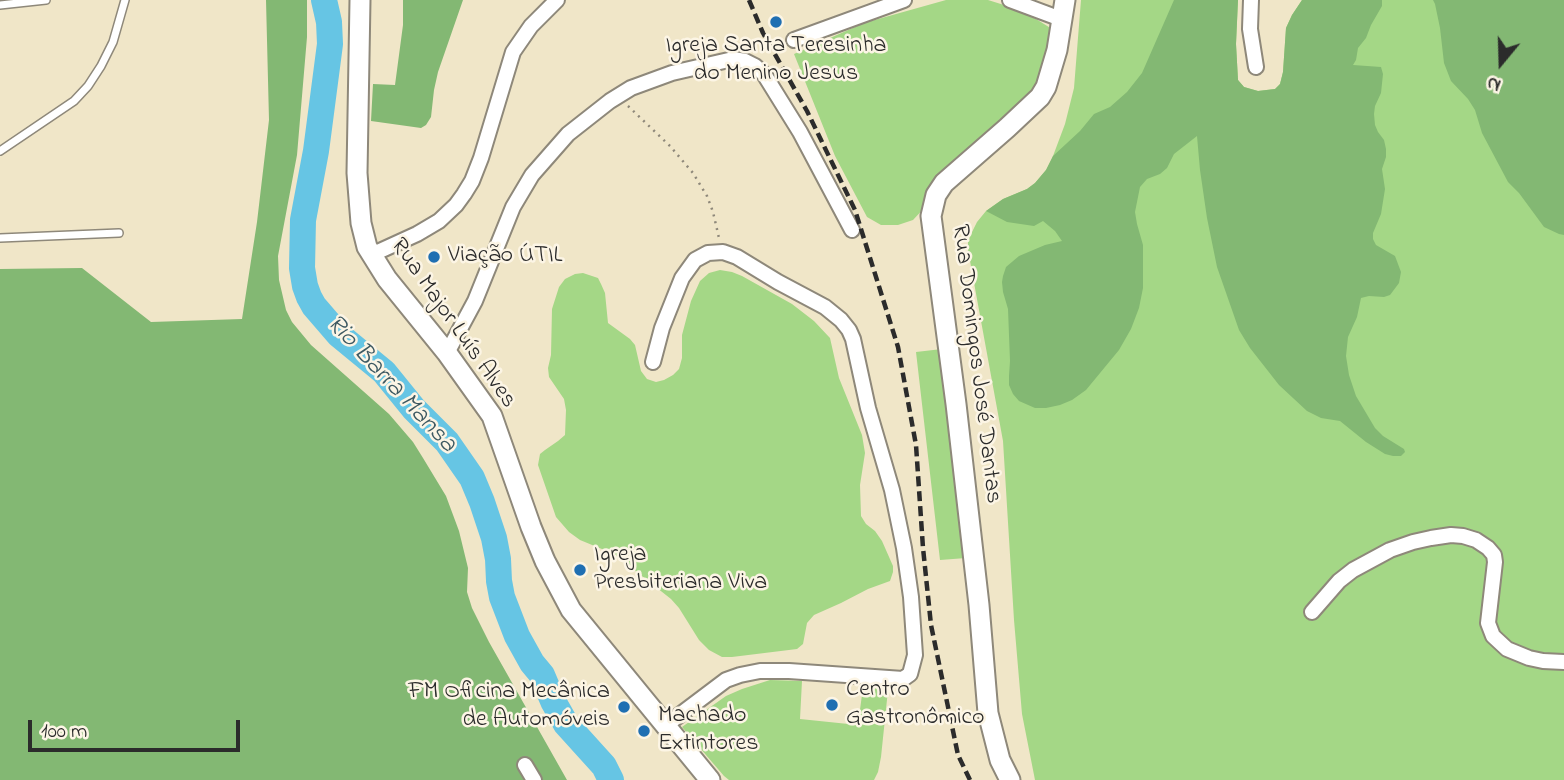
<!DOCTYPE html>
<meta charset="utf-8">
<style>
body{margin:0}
#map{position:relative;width:1564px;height:780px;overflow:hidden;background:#f0e6c8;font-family:"Indie Flower",sans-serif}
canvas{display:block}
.north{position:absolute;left:1466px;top:28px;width:70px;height:70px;-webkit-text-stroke:5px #fcf5e5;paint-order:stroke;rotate:199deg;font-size:19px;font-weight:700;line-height:28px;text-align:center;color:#2b2b2b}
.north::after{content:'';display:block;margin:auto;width:24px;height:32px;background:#2b2b2b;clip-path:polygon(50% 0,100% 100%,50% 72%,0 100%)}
.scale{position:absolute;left:28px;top:720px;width:212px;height:32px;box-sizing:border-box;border:4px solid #2b2b2b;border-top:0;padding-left:9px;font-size:21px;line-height:24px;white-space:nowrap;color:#2b2b2b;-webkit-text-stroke:5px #fcf5e5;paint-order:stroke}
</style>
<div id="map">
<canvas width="1564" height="780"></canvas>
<div class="north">N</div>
<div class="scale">100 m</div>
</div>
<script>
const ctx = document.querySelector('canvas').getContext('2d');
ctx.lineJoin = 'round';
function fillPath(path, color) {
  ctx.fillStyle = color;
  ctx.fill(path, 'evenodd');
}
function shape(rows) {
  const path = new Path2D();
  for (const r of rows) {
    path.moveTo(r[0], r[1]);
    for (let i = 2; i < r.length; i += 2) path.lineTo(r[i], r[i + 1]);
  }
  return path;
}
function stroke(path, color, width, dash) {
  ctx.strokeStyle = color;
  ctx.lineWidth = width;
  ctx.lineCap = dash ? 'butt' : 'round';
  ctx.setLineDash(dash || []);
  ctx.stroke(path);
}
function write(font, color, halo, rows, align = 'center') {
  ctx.font = font + ' "Indie Flower",sans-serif';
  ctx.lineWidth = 5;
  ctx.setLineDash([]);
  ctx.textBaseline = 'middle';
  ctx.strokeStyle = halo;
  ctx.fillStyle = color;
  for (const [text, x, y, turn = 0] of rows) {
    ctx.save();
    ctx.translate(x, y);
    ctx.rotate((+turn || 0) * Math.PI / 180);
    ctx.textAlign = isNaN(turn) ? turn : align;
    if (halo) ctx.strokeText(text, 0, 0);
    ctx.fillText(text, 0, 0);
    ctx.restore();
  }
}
const green = shape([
 [946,0,988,0,1004,5,1036,19,1052,29,1046,74,1011,115,913,220,898,225,881,225,867,217,835,156,794,54,864,23],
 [1081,0,1238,0,1236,44,1238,80,1244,87,1258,91,1275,89,1280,84,1283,72,1286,28,1292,15,1302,0,1564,0,1564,780,1035,780,1022,714,1014,620,1003,441,968,250,968,241,972,232,977,222,986,211,1003,199,1027,189,1035,183,1046,170,1053,156,1065,124,1074,88],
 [720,270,732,272,742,276,792,304,814,321,830,338,839,378,862,435,865,453,860,485,861,516,866,524,875,531,882,541,893,566,893,572,890,581,868,589,841,603,814,615,807,623,803,644,797,649,732,657,722,657,709,650,699,640,679,608,671,599,614,554,580,540,569,532,556,517,538,465,540,454,545,450,558,441,565,435,566,410,564,399,549,377,548,368,551,355,552,309,559,287,565,279,575,274,583,273,598,278,601,284,605,293,608,323,630,339,635,345,641,371,647,379,656,382,664,380,673,375,679,369,682,358,682,335,691,301,700,281,709,273],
 [942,349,966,558,940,560,916,352],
 [770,680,802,681,800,719,858,725,863,687,888,690,881,757,878,772,874,780,729,780,724,776,682,727,726,696,742,689]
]);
const forest = shape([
 [266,0,307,0,307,37,297,155,278,256,279,280,286,310,292,322,311,345,389,414,413,442,423,458,446,496,459,531,468,568,467,592,472,608,489,642,567,780,0,780,0,269,82,268,151,322,242,319,257,222,269,120],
 [403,0,463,0,438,72,434,90,431,117,426,125,421,128,371,121,373,84,395,85,403,25],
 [1174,0,1238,0,1236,44,1238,80,1244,87,1258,91,1275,89,1280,84,1283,72,1286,28,1292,15,1302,0,1382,0,1382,6,1371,25,1366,38,1358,48,1356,60,1353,65,1381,67,1383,74,1381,93,1375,106,1374,114,1375,125,1378,132,1384,140,1386,149,1386,157,1382,169,1385,189,1381,214,1373,233,1373,239,1376,245,1395,256,1401,272,1399,283,1390,295,1384,297,1369,296,1361,298,1357,317,1348,337,1346,356,1349,375,1356,396,1375,428,1383,436,1404,449,1405,452,1401,456,1393,456,1385,454,1366,442,1340,421,1321,418,1307,411,1279,385,1250,348,1239,330,1217,267,1207,218,1200,170,1197,136,1174,154,1167,168,1160,174,1147,179,1140,187,1135,212,1137,224,1143,245,1143,288,1139,308,1131,329,1119,350,1086,390,1072,400,1060,405,1046,408,1035,408,1019,401,1013,394,1009,385,1009,376,1010,361,1008,309,1003,292,1002,282,1003,276,1006,267,1019,256,1045,245,1062,241,1055,231,1043,221,1034,226,1007,222,986,211,1003,199,1027,189,1035,183,1046,170,1053,156,1080,131,1094,114,1110,107,1127,92,1142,73],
 [1433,0,1564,0,1564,235,1559,234,1544,227,1519,193,1508,182,1482,133,1475,110,1468,99,1451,81,1444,63,1440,28,1435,4]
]);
const river = shape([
 [324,0,329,22,330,44,316,151,303,220,302,268,305,286,309,297,314,306,339,335,384,372,414,409,447,442,472,478,482,502,494,538,498,559,499,581,502,597,517,636,532,663,542,675,553,701,566,724,604,766,611,780]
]);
const path = shape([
 [628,106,670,146,693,173,707,196,713,212,719,238]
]);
const lane = shape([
 [0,5,46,0],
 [0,151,74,101,88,86,101,66,113,42,125,0],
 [0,238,119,233]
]);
const street = shape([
 [1010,0,1061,19],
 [1251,0,1250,29,1256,67],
 [794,40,904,0],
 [371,255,417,234,439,221,456,205,464,194,472,181,481,158,513,52,531,26,557,0],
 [447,353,475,301,513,207,532,175,568,134,610,101,631,88,672,73,733,59,745,61,755,66,764,74,800,132,852,230],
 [653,362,662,328,682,278,695,260,708,253,723,252,737,257,778,282,825,307,841,320,849,330,853,339,868,408,892,490,904,548,911,597,915,655,910,674,903,679,789,671,760,671,740,675,726,680,665,726],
 [1312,612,1339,581,1353,570,1390,550,1413,542,1431,538,1451,535,1463,536,1476,540,1488,548,1494,555,1495,562,1488,623,1493,636,1507,649,1529,658,1543,661,1564,662],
 [525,765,534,780]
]);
const secondary = shape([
 [360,0,357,173,361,223,367,247,387,279,447,353,492,416,531,527,545,561,571,610,710,780],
 [1010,780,1000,760,988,713,979,605,956,404,931,216,936,195,944,183,1007,128,1040,97,1046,87,1057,50,1065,0]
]);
const rail = shape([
 [749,0,763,33,807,111,855,210,898,347,916,445,923,548,931,625,958,755,970,780]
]);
const markers = [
 [776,22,7,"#1f6fb2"],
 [434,257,7,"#1f6fb2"],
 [580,570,7,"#1f6fb2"],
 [832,705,7,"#1f6fb2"],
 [624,707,7,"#1f6fb2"],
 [644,731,7,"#1f6fb2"]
];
const poiNames = [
 ["Igreja Santa Teresinha",776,47,"center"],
 ["do Menino Jesus",776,75,"center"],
 ["Viação ÚTIL",448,257],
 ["Igreja",594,556],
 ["Presbiteriana Viva",594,584],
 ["Centro",846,691],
 ["Gastronômico",846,719],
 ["FM Oficina Mecânica",610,693,"right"],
 ["de Automóveis",610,721,"right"],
 ["Machado",658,717],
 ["Extintores",658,745]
];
const streetNames = [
 ["Rua Major Luís Alves",452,324,55],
 ["Rua Domingos José Dantas",975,364,83]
];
const waterNames = [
 ["Rio Barra Mansa",390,385,47]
];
fillPath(green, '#a4d786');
fillPath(forest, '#83b873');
stroke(river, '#66c5e4', 26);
stroke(lane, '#8e887a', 10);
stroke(street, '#8e887a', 18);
stroke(secondary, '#8e887a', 23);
stroke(path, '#8e887a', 2.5, [2, 5]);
stroke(lane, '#fff', 7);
stroke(street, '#fff', 14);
stroke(secondary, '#fff', 19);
stroke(rail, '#2b2b2b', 4.5, [10, 5]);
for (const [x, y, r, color] of markers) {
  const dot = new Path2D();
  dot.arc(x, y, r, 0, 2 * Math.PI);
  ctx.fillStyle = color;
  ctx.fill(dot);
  stroke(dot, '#fcf5e5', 2.5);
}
write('24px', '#2b2b2b', '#fcf5e5', poiNames, 'left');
write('24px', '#2b2b2b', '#fcf5e5', streetNames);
write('italic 26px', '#3d5962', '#fcf5e5', waterNames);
</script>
